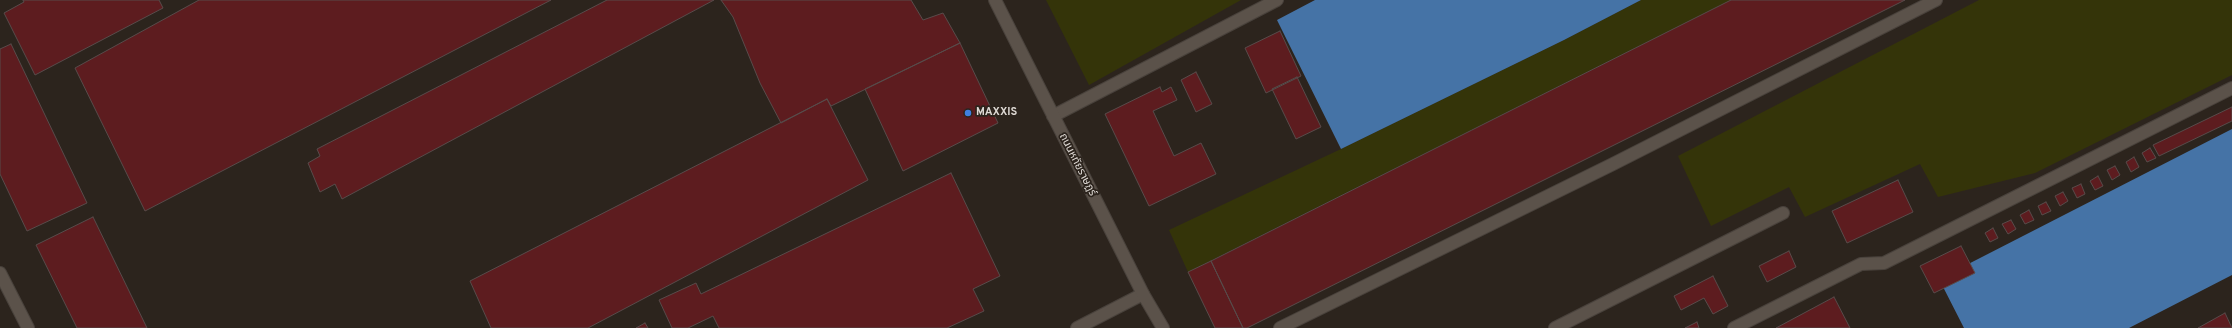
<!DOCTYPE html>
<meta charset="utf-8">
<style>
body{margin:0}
canvas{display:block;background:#2c241d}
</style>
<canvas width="2232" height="328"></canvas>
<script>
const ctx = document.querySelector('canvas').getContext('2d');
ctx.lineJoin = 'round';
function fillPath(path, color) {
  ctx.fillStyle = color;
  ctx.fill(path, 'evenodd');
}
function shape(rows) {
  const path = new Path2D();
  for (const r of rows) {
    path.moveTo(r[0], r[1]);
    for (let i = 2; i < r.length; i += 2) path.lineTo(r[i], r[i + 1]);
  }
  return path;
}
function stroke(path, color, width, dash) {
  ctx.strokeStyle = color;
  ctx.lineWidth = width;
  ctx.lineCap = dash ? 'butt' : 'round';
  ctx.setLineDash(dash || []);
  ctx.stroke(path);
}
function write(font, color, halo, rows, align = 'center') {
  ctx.font = font + ' Overpass,"Noto Sans Thai",sans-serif';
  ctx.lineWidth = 3.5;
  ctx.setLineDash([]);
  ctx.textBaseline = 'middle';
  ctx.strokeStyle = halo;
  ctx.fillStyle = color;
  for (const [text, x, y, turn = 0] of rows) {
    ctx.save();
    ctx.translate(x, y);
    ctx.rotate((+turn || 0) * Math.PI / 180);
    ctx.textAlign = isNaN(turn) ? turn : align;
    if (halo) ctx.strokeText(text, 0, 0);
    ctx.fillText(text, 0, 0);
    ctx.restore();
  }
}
const green = shape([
 [1046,0,1241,0,1089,85],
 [1641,0,1731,0,1188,272,1169,230,1341,149,1564,40],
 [1979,0,2232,0,2232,75,2035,173,1938,197,1920,164,1805,217,1789,187,1711,226,1678,156]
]);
const water = shape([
 [1315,0,1641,0,1564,40,1341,149,1277,20],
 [2232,129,2232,275,2129,328,1964,328,1939,279]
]);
const building = shape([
 [23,0,159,0,163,8,35,75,4,13,24,2,23,0],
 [199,0,551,0,145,211,75,68,199,0],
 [607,0,714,0,342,199,335,184,320,192,308,163,320,156,317,149,607,0],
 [721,0,911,0,923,20,943,13,960,43,831,106,827,99,781,123,760,83,733,17,721,0],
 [1731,0,1905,0,1247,328,1243,328,1211,261,1731,0],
 [1280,31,1301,76,1266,93,1245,48,1280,31],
 [960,43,998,123,903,171,865,89,960,43],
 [11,44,87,203,27,231,0,174,0,49,11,44],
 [1196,72,1212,104,1196,112,1181,80,1196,72],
 [1297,77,1321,127,1296,139,1272,89,1297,77],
 [1160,87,1162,92,1171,87,1177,100,1153,111,1174,156,1201,143,1216,174,1149,206,1105,114,1160,87],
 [827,99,868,180,588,328,491,328,470,281,827,99],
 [2232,107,2232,121,2159,156,2153,145,2232,107],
 [2150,148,2156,158,2147,162,2142,153,2150,148],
 [2134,157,2139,167,2131,172,2126,162,2134,157],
 [2115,166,2120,175,2112,180,2107,170,2115,166],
 [951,173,1000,276,973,289,984,311,947,328,719,328,713,316,688,328,672,328,659,300,696,283,701,294,951,173],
 [2098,176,2103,186,2095,190,2090,181,2098,176],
 [1898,180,1913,212,1847,243,1832,211,1898,180],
 [2081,184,2085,194,2077,198,2072,188,2081,184],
 [2063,192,2068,201,2060,206,2055,196,2063,192],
 [2046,202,2051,211,2042,215,2038,206,2046,202],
 [2029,210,2034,220,2025,224,2020,215,2029,210],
 [93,217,147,328,77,328,36,245,93,217],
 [2011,220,2016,229,2008,234,2002,224,2011,220],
 [1993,228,1998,238,1990,242,1985,233,1993,228],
 [1961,246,1975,273,1934,293,1920,266,1961,246],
 [1789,251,1796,267,1767,282,1759,266,1789,251],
 [1211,261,1243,328,1215,328,1188,272,1211,261],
 [1713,276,1728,306,1713,314,1704,298,1681,310,1674,296,1713,276],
 [1834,297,1850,328,1776,328,1834,297],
 [2225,313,2232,328,2198,328,2225,313],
 [1697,322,1699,328,1685,328,1697,322],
 [645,323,648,328,636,328,645,323]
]);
const lane = shape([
 [1077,328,1143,294],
 [1555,328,1783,213],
 [1734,328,1861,264,1884,263,2232,88]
]);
const street = shape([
 [1053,116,1277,0],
 [0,273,28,328],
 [1280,328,1613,164,1936,0]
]);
const secondary = shape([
 [995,0,1143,294,1163,328]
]);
const markers = [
 [968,113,4,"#3f7fe0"]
];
const poiNames = [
 ["MAXXIS",976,113]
];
const streetNames = [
 ["ถนนหทัยราษฎร์",1077,165,63]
];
fillPath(green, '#343409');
fillPath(water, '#4573a6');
fillPath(building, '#5d1c1f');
stroke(building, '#584b4a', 1);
stroke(lane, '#49423c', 14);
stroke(street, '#49423c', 14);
stroke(secondary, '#49423c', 14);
stroke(lane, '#5b524a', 12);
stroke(street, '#5b524a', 12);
stroke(secondary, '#5b524a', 12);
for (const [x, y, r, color] of markers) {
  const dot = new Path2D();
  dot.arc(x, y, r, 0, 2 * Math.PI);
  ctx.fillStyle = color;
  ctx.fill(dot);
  stroke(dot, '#2c241d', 1.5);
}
write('bold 11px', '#ded9d4', '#2c241d', poiNames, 'left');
write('11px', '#ded9d4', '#2c241d', streetNames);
</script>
